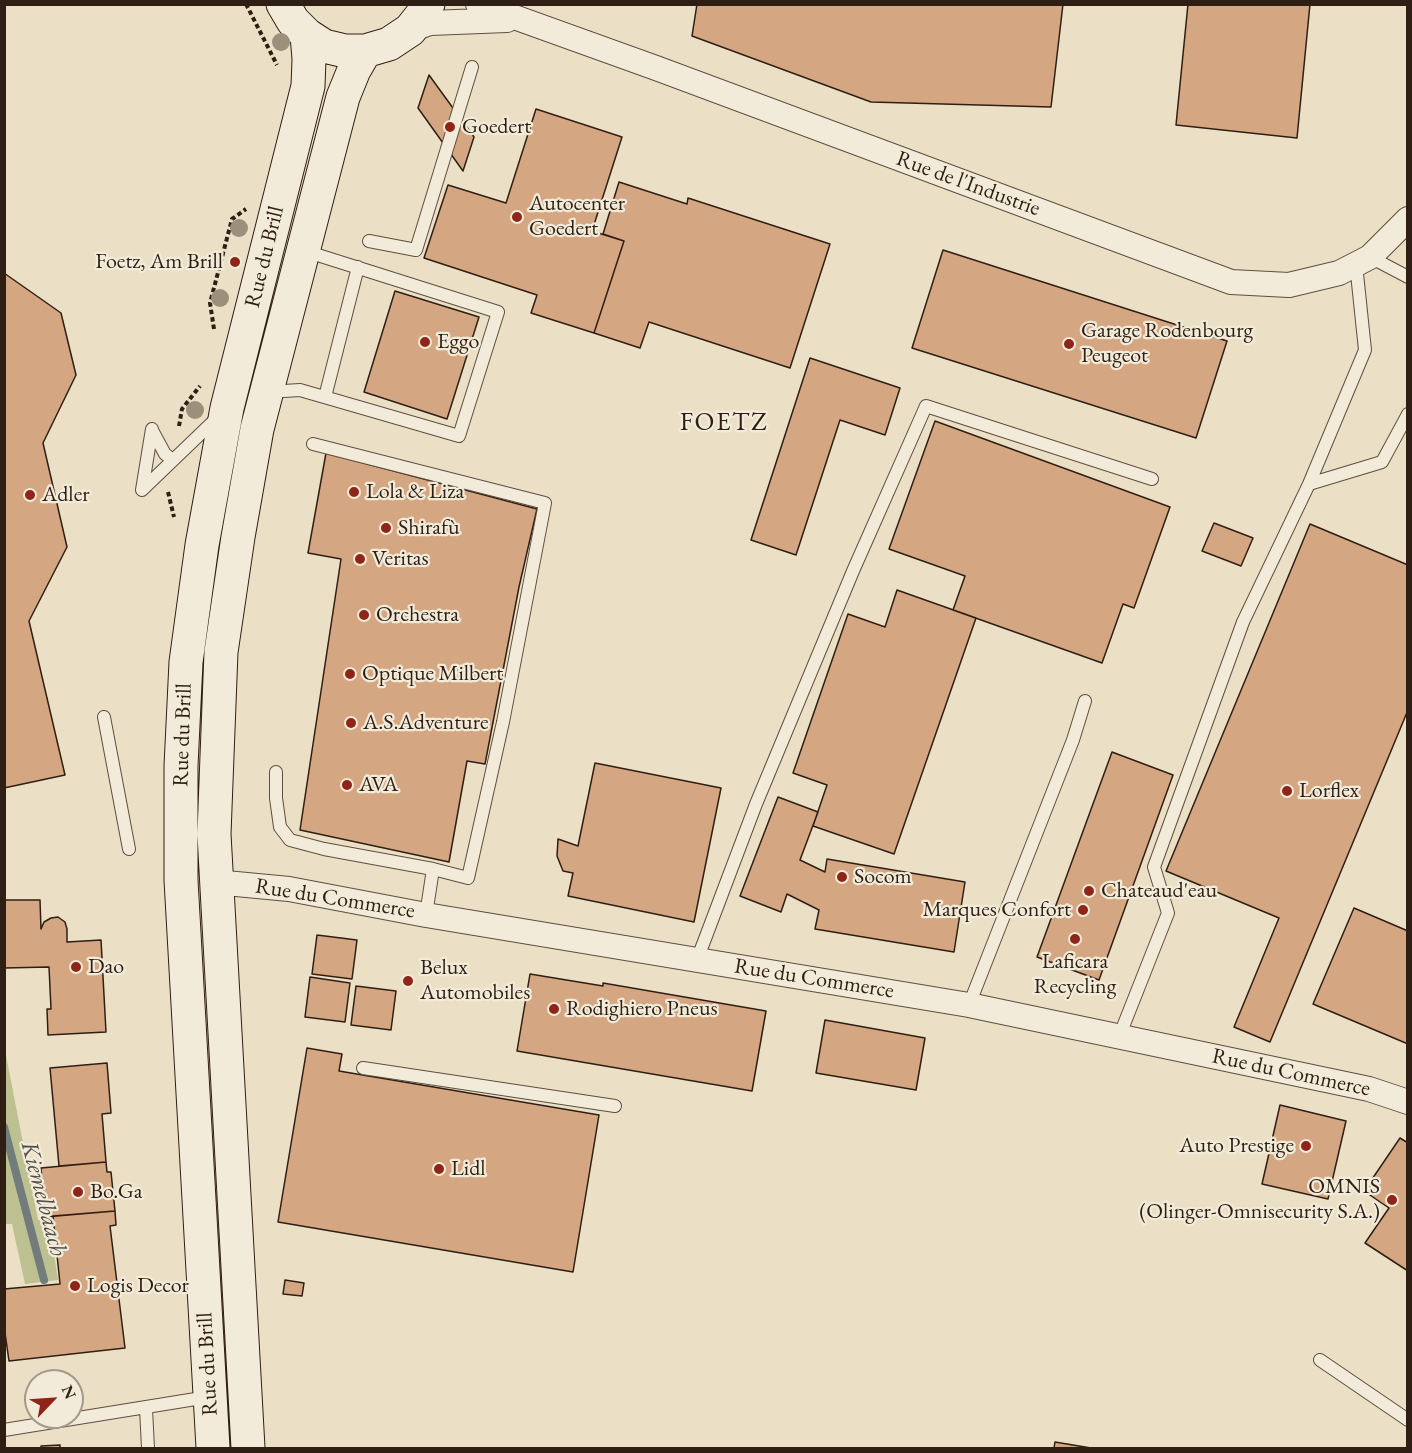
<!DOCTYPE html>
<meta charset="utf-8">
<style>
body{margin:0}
#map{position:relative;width:1412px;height:1453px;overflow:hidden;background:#ebe0c5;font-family:"EB Garamond",serif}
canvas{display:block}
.frame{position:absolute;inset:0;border:6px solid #2f1e14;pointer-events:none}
.north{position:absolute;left:24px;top:1369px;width:60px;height:60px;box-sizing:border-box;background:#f2ebd9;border:2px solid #a4998a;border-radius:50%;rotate:65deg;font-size:16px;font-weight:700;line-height:24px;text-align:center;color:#2f1e14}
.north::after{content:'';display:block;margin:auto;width:21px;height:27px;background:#8f2418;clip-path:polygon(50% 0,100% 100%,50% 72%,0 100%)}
</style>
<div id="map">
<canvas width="1412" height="1453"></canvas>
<div class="frame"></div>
<div class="north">N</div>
</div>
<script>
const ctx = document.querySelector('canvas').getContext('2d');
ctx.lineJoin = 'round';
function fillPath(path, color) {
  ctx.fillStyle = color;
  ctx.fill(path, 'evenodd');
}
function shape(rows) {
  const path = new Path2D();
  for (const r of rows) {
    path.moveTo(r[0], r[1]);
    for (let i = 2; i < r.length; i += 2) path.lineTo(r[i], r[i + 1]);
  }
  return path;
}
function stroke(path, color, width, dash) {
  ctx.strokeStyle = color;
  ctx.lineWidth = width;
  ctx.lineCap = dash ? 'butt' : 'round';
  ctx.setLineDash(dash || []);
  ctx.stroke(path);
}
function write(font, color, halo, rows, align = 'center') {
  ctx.font = font + ' "EB Garamond",serif';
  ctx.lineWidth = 4.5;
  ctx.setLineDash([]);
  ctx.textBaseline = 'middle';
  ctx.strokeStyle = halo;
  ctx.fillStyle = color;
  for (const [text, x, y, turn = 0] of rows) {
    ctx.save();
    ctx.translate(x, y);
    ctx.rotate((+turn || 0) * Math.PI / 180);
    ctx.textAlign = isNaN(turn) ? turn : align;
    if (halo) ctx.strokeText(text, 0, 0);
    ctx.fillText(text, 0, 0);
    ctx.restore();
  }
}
const green = shape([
 [5,1050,38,1220,49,1220,58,1280,25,1284,12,1224,5,1224]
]);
const stream = shape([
 [4,1127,44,1280]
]);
const building = shape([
 [697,4,1063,4,1051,107,871,102,692,36,697,4],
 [1188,4,1310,4,1297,138,1176,125,1188,4],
 [429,75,474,137,463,171,418,108,429,75],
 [536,109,622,137,592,231,624,241,594,333,531,313,537,295,424,258,448,185,506,203,536,109],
 [619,182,687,204,688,198,830,244,790,368,649,322,640,348,594,333,624,241,603,234,619,182],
 [943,250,1227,341,1196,438,912,348,943,250],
 [4,273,61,313,76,375,43,443,67,547,29,621,65,775,4,788,4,273],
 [395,291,479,317,447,419,364,392,395,291],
 [810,358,900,388,885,435,840,420,796,555,751,540,810,358],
 [935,421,1170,507,1134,608,1123,604,1102,663,953,610,965,576,889,549,935,421],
 [326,453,537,509,519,587,485,764,467,761,449,862,300,830,341,559,308,553,326,453],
 [1214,523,1253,538,1241,566,1202,551,1214,523],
 [1310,524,1408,565,1408,710,1270,1042,1234,1027,1279,918,1166,871,1310,524],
 [897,590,976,618,894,854,813,826,827,785,793,773,848,614,885,627,897,590],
 [1112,752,1173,775,1099,980,1037,957,1112,752],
 [595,763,721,788,694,922,568,896,573,873,563,871,557,856,558,839,578,846,595,763],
 [778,797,818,812,800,860,825,872,827,859,965,882,954,952,815,929,819,910,787,894,781,912,740,896,778,797],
 [4,900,40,900,41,929,44,922,51,918,58,917,65,922,67,929,67,942,101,940,106,1032,48,1035,47,1009,51,1009,49,967,4,968,4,900],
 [1354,908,1408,931,1408,1044,1313,1004,1354,908],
 [317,935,357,940,352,979,312,974,317,935],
 [530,974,603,986,603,983,766,1011,752,1091,517,1051,530,974],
 [310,977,350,983,345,1022,305,1017,310,977],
 [356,986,396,991,391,1030,351,1025,356,986],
 [825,1020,925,1038,916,1090,816,1073,825,1020],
 [307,1048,342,1054,339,1071,599,1115,573,1272,278,1222,307,1048],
 [107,1063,111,1113,102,1114,106,1162,59,1166,50,1068,107,1063],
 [1280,1105,1346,1121,1328,1199,1262,1184,1280,1105],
 [1400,1138,1408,1143,1408,1271,1365,1243,1389,1208,1364,1191,1400,1138],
 [106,1162,107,1172,111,1172,115,1211,45,1217,41,1168,106,1162],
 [115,1211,116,1225,110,1226,125,1348,9,1361,4,1326,4,1289,60,1284,53,1216,115,1211],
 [285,1280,304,1283,302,1296,283,1294,285,1280],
 [1055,1442,1091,1448,1054,1448,1055,1442],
 [60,1445,60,1448,41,1448,41,1446,60,1445]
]);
const path = shape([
 [246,4,277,65],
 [214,329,210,303,232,219,246,209],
 [179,426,182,409,200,386],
 [168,492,174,517]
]);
const service = shape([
 [369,241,416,250,472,67],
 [1370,257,1408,277],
 [268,392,300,390,459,436,498,312,305,251],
 [325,397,358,267],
 [152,430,165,454,173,460],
 [1309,484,1382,462,1408,414],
 [142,490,218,417],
 [142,490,152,429],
 [104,717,129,849],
 [276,772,276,798,280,827,290,840,324,849,433,869,468,878,503,722,545,503,313,444],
 [426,915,433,869],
 [697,960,756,804,853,571,926,406,1152,479],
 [969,1005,1073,740,1085,701],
 [1119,1037,1168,913,1154,867,1243,622,1309,484,1365,350,1356,264],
 [363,1068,615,1106],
 [1320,1360,1408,1420],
 [146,1409,148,1448],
 [4,1430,208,1397]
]);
const minor = shape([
 [478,4,656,68,1231,282,1289,285,1339,273,1370,257,1408,219],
 [410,30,430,23,507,20],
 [215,882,289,889,426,915,969,1005,1369,1089,1408,1102]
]);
const secondary = shape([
 [283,4,293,21,307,35,324,46,345,51,365,51,389,44,410,30,425,11,428,4],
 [213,1448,181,880,181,766,186,662,202,545,227,408,308,86,309,59,307,35],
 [248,1448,214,834,221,652,238,537,257,429,343,97,354,70,365,51]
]);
const trees = [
 [281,42],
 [239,228],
 [220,298],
 [195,410]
];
const markers = [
 [450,127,6,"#8f2418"],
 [517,217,6,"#8f2418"],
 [235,262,6,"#8f2418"],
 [425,342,6,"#8f2418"],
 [1069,344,6,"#8f2418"],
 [354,492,6,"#8f2418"],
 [30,495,6,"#8f2418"],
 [386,528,6,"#8f2418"],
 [360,559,6,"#8f2418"],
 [364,615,6,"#8f2418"],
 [350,674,6,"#8f2418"],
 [351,723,6,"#8f2418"],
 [347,785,6,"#8f2418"],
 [1287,791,6,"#8f2418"],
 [842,877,6,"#8f2418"],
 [1089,891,6,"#8f2418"],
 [1083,910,6,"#8f2418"],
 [1075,939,6,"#8f2418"],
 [76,967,6,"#8f2418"],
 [408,981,6,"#8f2418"],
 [554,1009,6,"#8f2418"],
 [1306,1146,6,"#8f2418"],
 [439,1169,6,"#8f2418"],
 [78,1192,6,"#8f2418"],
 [1392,1200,6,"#8f2418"],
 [75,1286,6,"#8f2418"]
];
const poiNames = [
 ["Goedert",462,127],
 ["Autocenter",529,204],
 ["Goedert",529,229],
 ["Foetz, Am Brill",223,262,"right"],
 ["Garage Rodenbourg",1081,331],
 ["Peugeot",1081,356],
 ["Eggo",437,342],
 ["Lola & Liza",366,492],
 ["Adler",42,495],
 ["Shirafù",398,528],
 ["Veritas",372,559],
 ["Orchestra",376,615],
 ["Optique Milbert",362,674],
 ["A.S.Adventure",363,723],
 ["AVA",359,785],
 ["Lorflex",1299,791],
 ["Socom",854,877],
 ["Chateaud'eau",1101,891],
 ["Marques Confort",1071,910,"right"],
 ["Laficara",1075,962,"center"],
 ["Recycling",1075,987,"center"],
 ["Dao",88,967],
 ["Belux",420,968],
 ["Automobiles",420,993],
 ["Rodighiero Pneus",566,1009],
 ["Auto Prestige",1294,1146,"right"],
 ["Lidl",451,1169],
 ["OMNIS",1380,1187,"right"],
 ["(Olinger-Omnisecurity S.A.)",1380,1212,"right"],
 ["Bo.Ga",90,1192],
 ["Logis Decor",87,1286]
];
const streetNames = [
 ["Rue de l'Industrie",968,184,20],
 ["Rue du Brill",265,257,-76],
 ["Rue du Brill",183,735,-88],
 ["Rue du Commerce",335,899,9],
 ["Rue du Commerce",814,979,9],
 ["Rue du Commerce",1291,1073,12],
 ["Rue du Brill",208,1364,-93]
];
const waterNames = [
 ["Kiemelbaach",43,1199,75]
];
const quarterNames = [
 ["FOETZ",724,423]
];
fillPath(green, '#bdc191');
stroke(stream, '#727c7b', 8);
fillPath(building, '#d4a681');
stroke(building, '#2f1e14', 1.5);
stroke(service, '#5e4e40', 14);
stroke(minor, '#5e4e40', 26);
stroke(secondary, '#2f1e14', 35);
stroke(path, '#2f1e14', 4, [4.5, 3]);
stroke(service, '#f2ebd9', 12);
stroke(minor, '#f2ebd9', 24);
stroke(secondary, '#f2ebd9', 33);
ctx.fillStyle = '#9b9079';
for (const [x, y] of trees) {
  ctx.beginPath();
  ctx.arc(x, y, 9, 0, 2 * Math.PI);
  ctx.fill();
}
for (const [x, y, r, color] of markers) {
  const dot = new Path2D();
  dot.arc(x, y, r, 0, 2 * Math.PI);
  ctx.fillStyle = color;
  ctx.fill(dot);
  stroke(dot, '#f2ebd9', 2);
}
write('22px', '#2f1e14', '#f2ebd9', poiNames, 'left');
write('22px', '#2f1e14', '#f2ebd9', streetNames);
write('italic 24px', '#504d48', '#f2ebd9', waterNames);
ctx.letterSpacing = '1.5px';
write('26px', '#2f1e14', '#f2ebd9', quarterNames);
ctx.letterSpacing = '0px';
</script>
